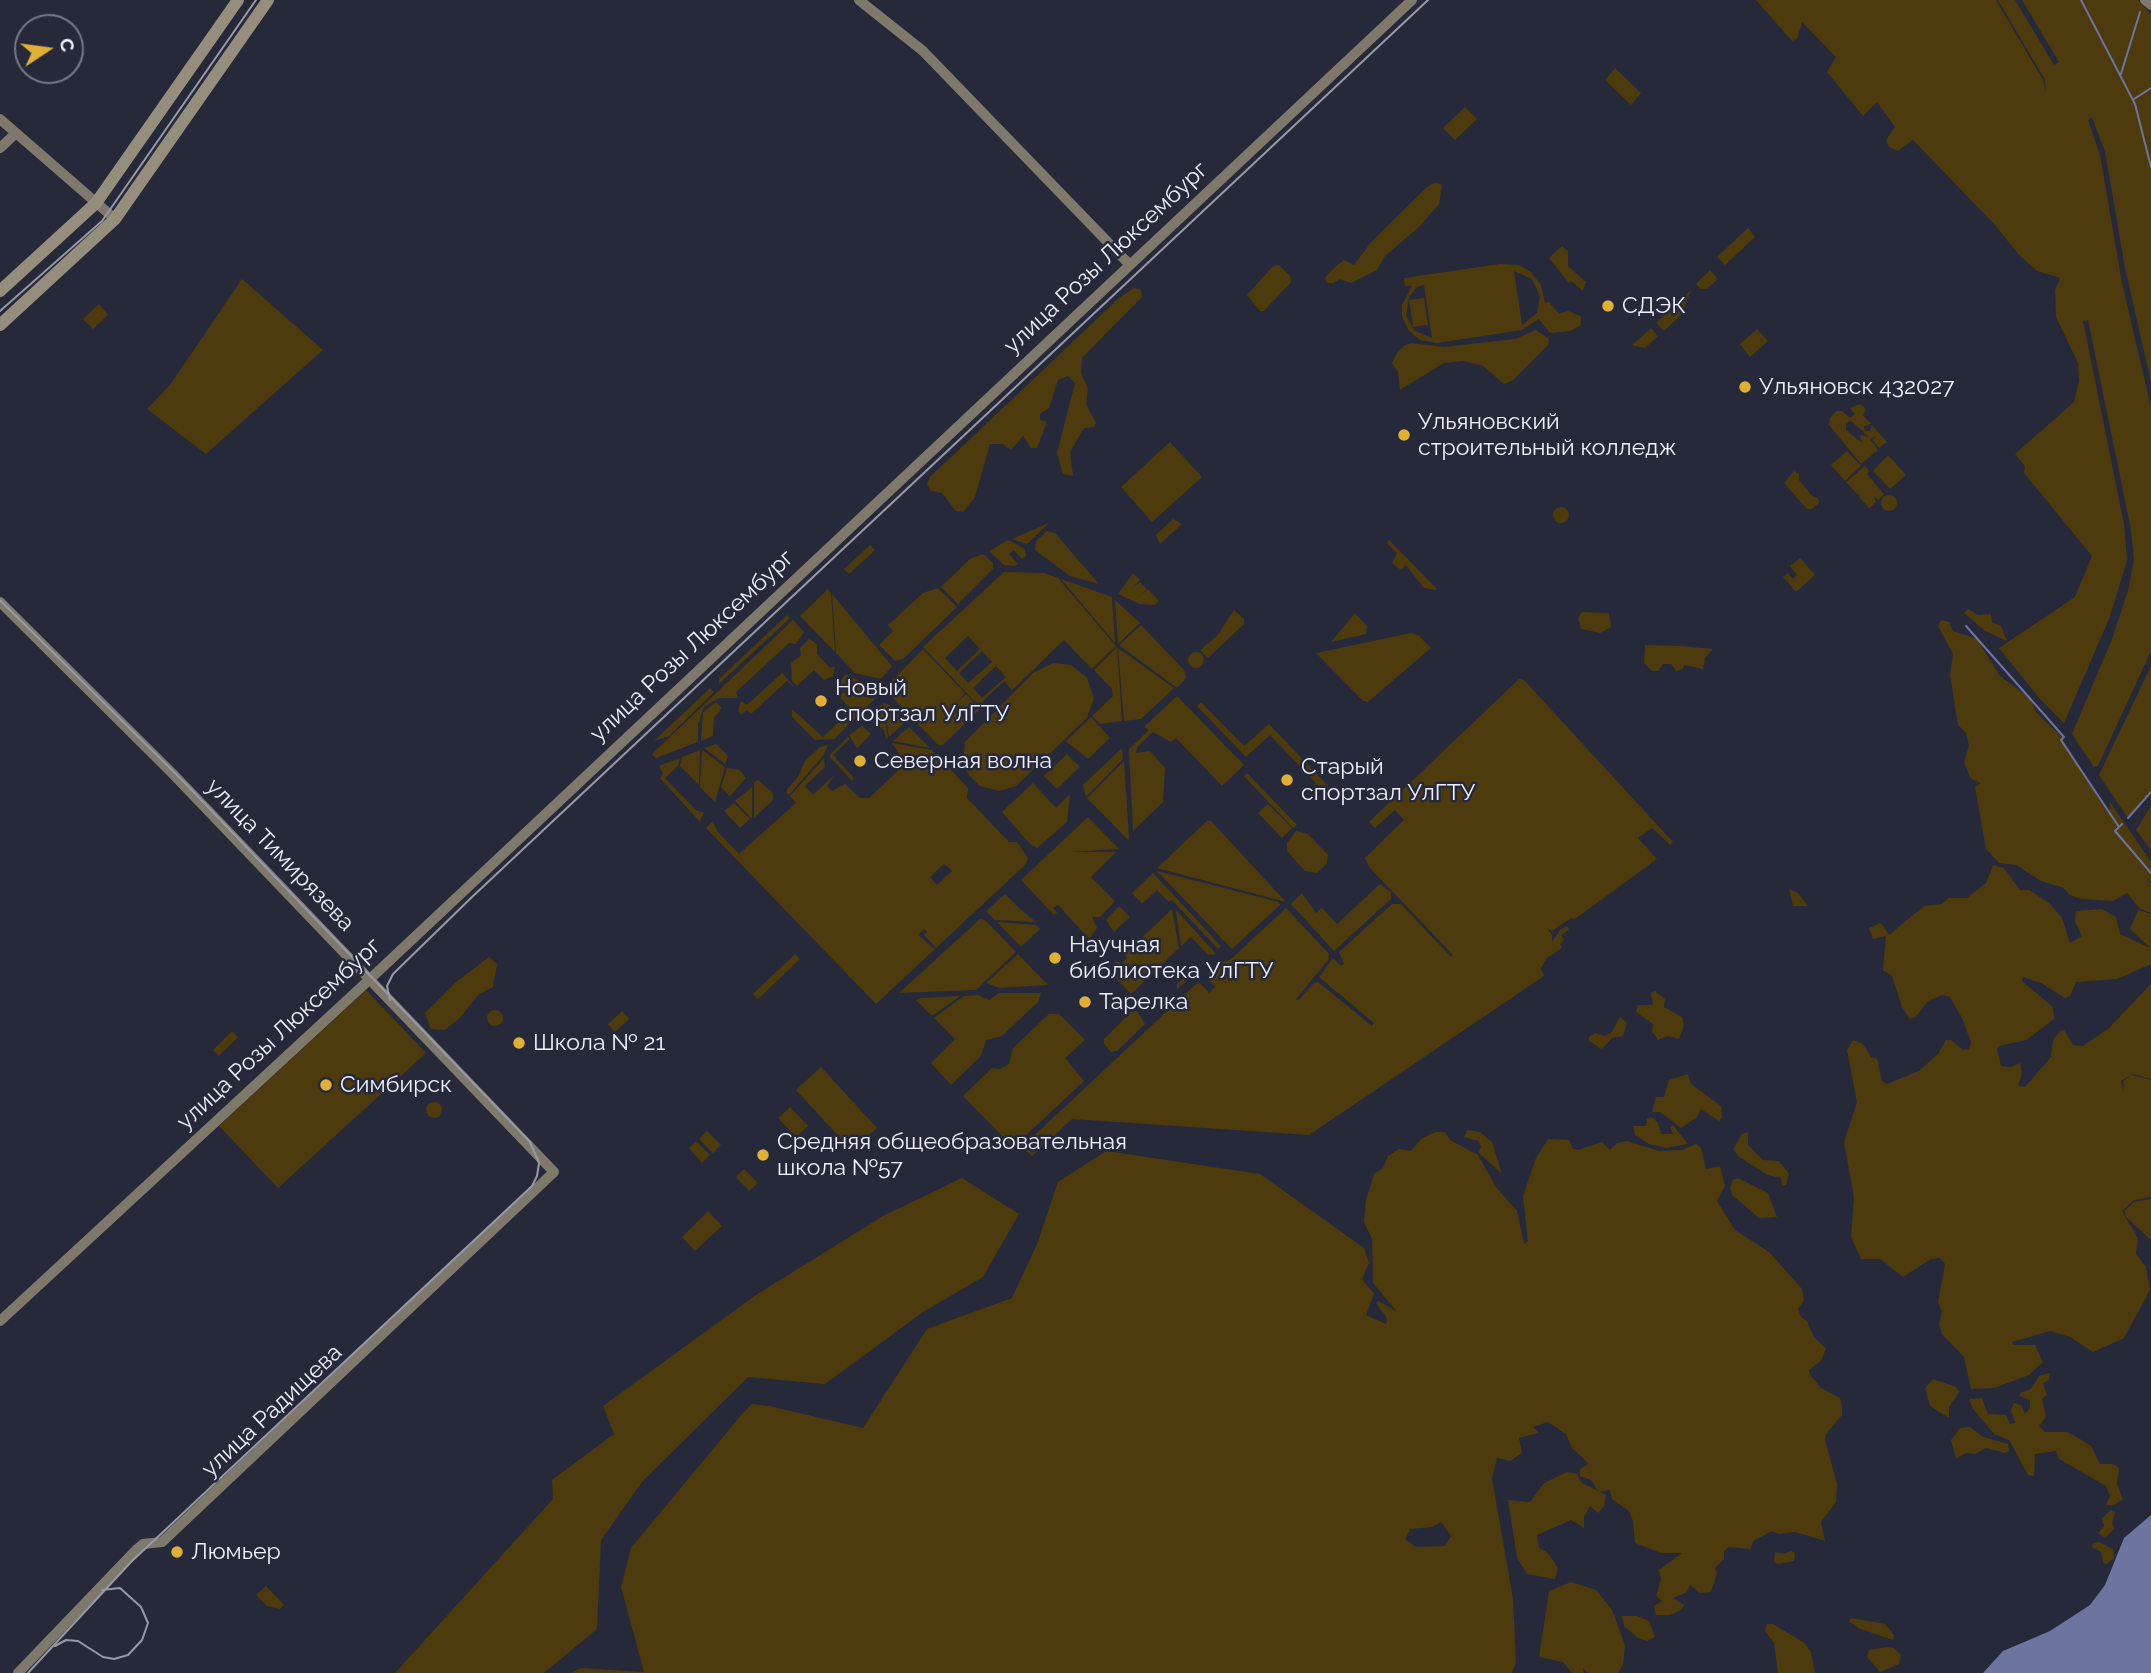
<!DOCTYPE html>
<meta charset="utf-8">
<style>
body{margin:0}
#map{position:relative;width:2151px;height:1673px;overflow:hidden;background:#26293a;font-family:Raleway,sans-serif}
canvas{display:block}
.north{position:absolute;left:14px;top:14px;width:70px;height:70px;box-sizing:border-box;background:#26293a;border:2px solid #767988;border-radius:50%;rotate:77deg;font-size:19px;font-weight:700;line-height:28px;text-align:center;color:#eef1fc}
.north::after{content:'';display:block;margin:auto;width:24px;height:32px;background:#e0b034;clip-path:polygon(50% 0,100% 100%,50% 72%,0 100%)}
</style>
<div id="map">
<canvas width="2151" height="1673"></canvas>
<div class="north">С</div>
</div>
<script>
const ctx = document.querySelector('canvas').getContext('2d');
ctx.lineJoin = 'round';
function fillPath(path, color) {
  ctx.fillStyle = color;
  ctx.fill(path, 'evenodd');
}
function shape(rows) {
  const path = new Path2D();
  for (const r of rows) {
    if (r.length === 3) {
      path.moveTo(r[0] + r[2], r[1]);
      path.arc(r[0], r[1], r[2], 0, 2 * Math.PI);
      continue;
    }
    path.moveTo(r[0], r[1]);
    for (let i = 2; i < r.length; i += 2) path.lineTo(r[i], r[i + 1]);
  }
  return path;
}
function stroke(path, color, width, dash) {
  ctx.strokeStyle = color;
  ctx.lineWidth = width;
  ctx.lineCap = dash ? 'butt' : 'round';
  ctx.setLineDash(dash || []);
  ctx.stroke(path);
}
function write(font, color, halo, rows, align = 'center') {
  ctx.font = font + ' Raleway,sans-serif';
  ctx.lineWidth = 5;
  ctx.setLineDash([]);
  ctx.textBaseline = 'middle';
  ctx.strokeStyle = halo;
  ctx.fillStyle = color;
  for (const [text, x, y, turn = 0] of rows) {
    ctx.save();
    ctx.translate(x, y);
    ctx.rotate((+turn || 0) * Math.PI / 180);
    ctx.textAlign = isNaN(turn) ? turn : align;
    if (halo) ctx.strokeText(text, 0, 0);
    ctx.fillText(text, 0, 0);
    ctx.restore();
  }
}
const green = shape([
 [1756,0,1996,0,2043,80,2046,92,2045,80,1998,0,2015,0,2054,65,2059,62,2022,0,2138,0,2151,14,2151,382,2125,268,2105,152,2092,117,2088,120,2100,155,2122,283,2151,407,2151,651,2098,766,2094,767,2072,734,2112,639,2128,591,2134,560,2131,530,2088,320,2083,321,2124,524,2127,561,2109,619,2064,723,2040,699,1999,648,2075,597,2092,556,2024,473,2025,466,2015,454,2074,402,2079,381,2078,363,2056,317,2055,290,2060,278,2037,271,2019,255,1995,225,1913,140,1898,151,1889,147,1886,140,1895,127,1877,102,1863,116,1827,72,1836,57,1802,22,1797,39,1792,41],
 [1615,68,1641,93,1631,105,1605,80],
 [1465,107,1477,119,1455,140,1443,128],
 [1436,182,1442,185,1439,204,1419,227,1385,256,1377,270,1351,283,1340,279,1334,283,1327,283,1325,278,1336,266,1344,260,1354,265,1372,241,1427,187],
 [1748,228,1755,237,1725,265,1717,257],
 [1562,246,1568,251,1568,266,1586,282,1583,291,1571,281,1569,283,1549,258],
 [1500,264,1519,265,1531,272,1541,285,1545,303,1549,302,1559,314,1568,311,1581,316,1581,325,1570,331,1550,333,1539,319,1522,330,1437,343,1420,340,1409,331,1402,317,1402,305,1412,286,1405,286,1404,278],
 [1514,271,1532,279,1540,296,1537,313,1522,325],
 [1424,285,1432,338,1415,331,1406,316,1409,297,1417,287],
 [1279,265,1290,276,1291,282,1264,311,1260,311,1247,295,1273,266],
 [1710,270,1718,279,1707,289,1701,289,1696,284],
 [242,279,323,350,206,454,147,409,170,385],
 [1134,288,1141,290,1142,297,1082,358,1081,373,1088,389,1086,404,1096,423,1094,427,1084,428,1070,452,1073,476,1063,474,1057,453,1075,383,1068,376,1058,380,1049,408,1040,414,1040,420,1047,422,1037,448,1031,448,1023,436,1011,450,1003,444,990,444,975,497,963,512,956,511,942,493,931,491,927,484,930,477,1119,298],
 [1691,290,1682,314,1664,331,1656,323],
 [1424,298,1428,325,1413,327,1409,300],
 [99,304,108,315,93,329,83,319],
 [1651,328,1658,336,1645,348,1632,345],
 [1757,329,1768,341,1750,357,1740,344],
 [1536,330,1549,339,1548,345,1512,381,1504,384,1483,366,1464,361,1444,363,1400,390,1398,372,1392,363,1398,351,1405,345,1411,343,1444,347,1515,339],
 [1860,404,1866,409,1863,415,1871,424,1864,426,1865,431,1870,431,1872,425,1887,442,1879,448,1872,440,1876,436,1870,439,1878,450,1861,464,1829,425,1830,418,1836,411,1842,411,1850,418,1855,414,1850,408],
 [1851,421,1869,437,1860,435,1862,443,1846,430,1846,424],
 [1170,442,1202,477,1152,522,1121,487],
 [1847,451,1861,466,1845,481,1831,465],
 [1888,455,1906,475,1890,489,1873,471],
 [1865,466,1869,471,1867,474,1884,494,1878,500,1874,496,1876,502,1869,508,1859,497,1860,494,1858,495,1846,482],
 [1794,471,1799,474,1799,480,1812,496,1818,498,1819,503,1812,509,1807,509,1784,483],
 [1889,503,8],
 [1561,515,8],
 [1173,519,1182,524,1160,544,1156,535],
 [1049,523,1027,544,1012,539],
 [1047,531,1055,533,1099,584,1070,576,1035,550,1036,541],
 [1008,540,1025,549,1026,556,1022,559,1014,550,1009,554,1018,564,1015,566,1004,565,989,551],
 [1389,540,1436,588,1436,590,1424,588,1406,565,1401,570,1392,563,1397,553,1387,543],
 [870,545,875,550,849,574,844,569],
 [983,554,993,563,993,569,958,604,941,587,970,559],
 [1800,558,1815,575,1796,592,1783,577,1788,573,1793,579,1797,575,1790,566],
 [1004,572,1045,573,1058,578,1116,646,1092,669,1064,640,1012,690,1004,681,983,701,985,704,981,708,923,647],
 [968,636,980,649,957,671,945,658],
 [982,651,992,662,968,683,959,673],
 [996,666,1006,677,982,698,973,688],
 [1133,573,1140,580,1132,588,1140,582,1147,589,1139,596,1148,589,1159,601,1155,605,1139,604,1118,594],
 [1061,579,1112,597,1115,643],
 [938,588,957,607,903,659,895,661,879,645,893,631,888,625,923,593],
 [828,589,831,593,835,652,800,616],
 [832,594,892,666,881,679,855,673,836,653],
 [1115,600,1140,623,1118,644],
 [1968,609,1978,615,1991,614,1992,622,2001,626,2007,641,1985,631,1964,613],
 [1234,610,1244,619,1244,624,1208,658,1200,650,1217,636],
 [1582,612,1609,613,1611,627,1600,633,1581,629,1578,618],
 [1355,613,1367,626,1366,634,1331,642],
 [787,615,790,618,719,684,719,679],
 [793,620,804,632,796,644,789,643,736,692,738,698,719,698,704,707,698,724,698,742,656,758,652,754],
 [1941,620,1949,622,1953,631,1977,639,2000,676,2031,699,2036,712,2060,735,2109,814,2110,802,2151,862,2151,882,2147,879,2151,884,2151,913,2139,908,2127,893,2113,901,2081,899,2070,895,2064,888,2041,881,2016,865,1999,863,1986,849,1975,787,1981,783,1971,779,1964,762,1969,746,1966,733,1958,725,1950,675,1953,654,1938,626],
 [1141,625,1185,671,1186,678,1177,688,1119,645],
 [1411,633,1418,635,1431,648,1368,702,1363,701,1316,653],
 [809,639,817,644,817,654,830,668,835,666,833,676,824,680,814,670,797,686,792,681,791,663,801,655,800,648],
 [1645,645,1680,646,1713,649,1705,658,1703,669,1684,665,1683,669,1676,671,1671,664,1663,664,1658,671,1652,671,1644,663],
 [1117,647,1122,721,1100,724,1092,716,1113,696,1112,689,1094,670],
 [1118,648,1174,688,1141,719,1124,721],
 [923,649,965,693,958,701,966,694,980,709,943,745,938,745,884,689],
 [1196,660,8],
 [1053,663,1071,665,1087,678,1094,698,1087,718,1016,786,999,791,980,786,969,775,963,763,965,742,1033,673],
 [2151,666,2151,791,2128,818,2099,775],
 [782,673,795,688,787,681,751,714,747,710,741,715,738,711,741,701,747,705],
 [846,674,873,688,877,698,840,690,835,692,835,687],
 [1519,679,1524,680,1673,842,1670,845,1652,828,1638,838,1657,859,1575,919,1571,918,1552,931,1547,928,1552,935,1552,942,1560,930,1567,926,1569,930,1561,935,1564,940,1560,944,1562,948,1547,958,1541,968,1544,976,1309,1135,1072,1119,1032,1156,1022,1147,1196,984,1200,983,1209,993,1215,987,1208,979,1209,972,1219,963,1230,960,1286,908,1329,954,1329,959,1296,999,1299,1000,1313,984,1318,982,1372,1026,1374,1023,1319,977,1333,958,1341,966,1344,964,1339,952,1392,904,1401,904,1451,957,1453,955,1369,867,1365,858,1404,820,1395,810,1375,828,1369,822],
 [710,688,714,692,669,736,654,741],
 [843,692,875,699,834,739,815,740,792,717,792,709,823,737,851,710,839,696],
 [1177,696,1244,765,1222,786,1176,738,1171,742,1153,732,1137,747,1136,753,1150,751,1165,768,1163,802,1133,831,1129,749,1149,730,1144,727],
 [716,702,722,708,714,718,713,736,701,741,703,712],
 [1201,702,1244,746,1269,724,1329,787,1324,792,1270,735,1246,757,1197,706],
 [883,703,889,705,905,722,889,737],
 [882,704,888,738,886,739,884,730,868,719],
 [1091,717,1110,738,1088,759,1066,741],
 [862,726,871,734,857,748,849,735],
 [909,727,930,748,893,741],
 [848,737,850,739,833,755,854,778,852,781,829,756],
 [892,743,932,750,968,788,967,798,1009,842,1017,842,1028,858,1025,865,936,948,924,935,927,932,924,929,918,935,935,949,876,1004,706,828,713,821,717,831,739,854,796,803,790,796,824,758,825,767,805,786,813,795,834,775,827,786,832,791,845,784,860,798,869,798,903,766,902,758],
 [944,864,952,871,937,885,930,877],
 [716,744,728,756,725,764,704,748],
 [828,745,823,756,789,795,786,792,788,788,798,777,805,761,820,747],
 [1122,748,1123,759,1086,797,1083,785],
 [700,750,699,785,680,766,682,757],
 [702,750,725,767,715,802,700,787],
 [1067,754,1080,767,1057,789,1044,776],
 [680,758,678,766,665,778,697,811,704,812,700,822,660,778,663,774,659,766],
 [1124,761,1129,838,1128,840,1087,798],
 [727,768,740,770,746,778,730,796,721,787],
 [1247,773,1297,825,1293,828,1244,776],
 [758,780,773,793,773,800,754,818,754,782],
 [1033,783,1056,808,1070,794,1067,822,1037,848,1030,844,1002,812],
 [752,787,752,817,751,818,735,801],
 [734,803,750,819,740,828,724,811],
 [1268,804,1292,828,1282,838,1258,813],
 [2151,806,2151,850,2136,830],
 [1088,817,1119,849,1069,852,1116,852,1091,877,1115,901,1100,917,1092,917,1097,928,1089,939,1058,905,1053,908,1057,913,1054,915,1021,880],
 [1207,821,1211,821,1286,902,1157,868],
 [1296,831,1308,834,1328,855,1327,863,1317,873,1305,871,1287,851,1287,843],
 [1993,865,2004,868,2020,890,2029,890,2049,903,2062,918,2070,943,2082,936,2075,922,2076,911,2102,909,2116,917,2120,934,2150,948,2130,929,2138,910,2151,914,2151,964,2117,979,2076,982,2070,996,2065,998,2041,983,2023,977,2022,981,2053,1007,2054,1019,2026,1040,1999,1046,1997,1049,2001,1066,2011,1067,2020,1063,2022,1073,2018,1086,2025,1087,2051,1057,2053,1040,2060,1031,2064,1030,2073,1045,2083,1046,2109,1028,2151,984,2151,1079,2133,1074,2121,1081,2124,1092,2123,1081,2132,1075,2151,1080,2151,1197,2134,1200,2122,1211,2138,1239,2136,1254,2146,1267,2150,1290,2124,1338,2093,1352,2070,1337,2050,1331,2012,1342,2013,1345,2035,1345,2043,1362,2029,1375,1994,1388,1971,1389,1964,1357,1942,1334,1939,1324,1942,1312,1938,1302,1945,1264,1940,1258,1931,1259,1903,1277,1880,1259,1861,1259,1851,1237,1854,1197,1844,1142,1857,1102,1847,1050,1853,1040,1863,1044,1871,1057,1877,1059,1882,1081,1887,1084,1919,1071,1938,1054,1946,1040,1951,1040,1963,1050,1969,1049,1971,1042,1962,1018,1950,997,1942,995,1928,1001,1916,1017,1910,1019,1902,1007,1892,976,1883,970,1886,936,1873,939,1869,928,1881,923,1889,935,1924,906,1942,904,1948,898,1967,898,1986,883],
 [1157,871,1279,902,1280,905,1232,949],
 [1153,873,1221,946,1218,949,1172,900,1169,902,1157,890,1142,904,1132,893],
 [1380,884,1391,892,1391,899,1334,951,1291,904,1302,893,1316,913,1322,908,1337,924],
 [1789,889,1798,893,1808,906,1793,906],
 [1005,894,1021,910,1036,922,995,920,986,911],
 [1119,906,1130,917,1114,932,1106,920],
 [1172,909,1179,948,1152,974,1112,972,1115,969,1111,966,1117,961,1121,964,1126,959,1125,954],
 [1176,912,1177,911,1216,954,1208,955,1191,937,1181,946],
 [980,919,985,920,1016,952,976,990,899,993],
 [997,922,1036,925,1040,929,1021,947],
 [795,954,800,959,758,999,753,994],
 [1018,954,1048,985,999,988,986,983],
 [489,957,497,964,493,987,478,995,459,1019,444,1030,431,1029,425,1013,455,983],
 [1197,965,1201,969,1177,989,1177,984],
 [1111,973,1150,976,1131,994],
 [366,990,426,1053,278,1188,219,1126],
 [1655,991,1665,999,1664,1007,1682,1017,1684,1026,1679,1039,1667,1036,1658,1040,1652,1031,1653,1024,1636,1012,1638,1005,1653,1005,1651,993],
 [999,993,1041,993,1038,1002,1002,1036,986,1040,981,1056,951,1085,931,1063,955,1039,934,1018,964,996,978,995,989,1000],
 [960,996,932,1016,916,1000,921,998],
 [495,1018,8],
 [622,1011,629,1019,615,1032,608,1024],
 [1132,1011,1137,1011,1145,1024,1117,1051,1111,1052,1104,1044,1104,1039],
 [1049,1014,1059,1014,1085,1040,1065,1058,1084,1081,1021,1140,1009,1143,963,1096,992,1068,1000,1069,1009,1064,1013,1048],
 [1620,1017,1627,1023,1623,1036,1612,1038,1602,1049,1589,1041,1589,1037,1595,1033,1605,1036,1611,1033],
 [232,1031,238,1037,219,1056,213,1050],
 [821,1067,877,1128,852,1151,796,1090],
 [1688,1074,1691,1084,1721,1106,1722,1118,1719,1121,1701,1109,1697,1117,1681,1128,1660,1112,1652,1112,1656,1097,1664,1097,1669,1080],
 [434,1110,8],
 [790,1107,808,1126,796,1137,778,1118],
 [1652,1117,1658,1123,1661,1134,1673,1134,1670,1127,1673,1125,1688,1144,1666,1148,1649,1144,1635,1135,1633,1126,1646,1126,1647,1119],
 [1467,1130,1480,1132,1492,1142,1502,1174,1478,1152,1481,1147,1479,1141,1464,1137],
 [707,1131,721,1145,713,1153,699,1139],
 [1436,1132,1445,1132,1450,1140,1478,1155,1496,1187,1517,1211,1524,1244,1528,1241,1523,1196,1536,1158,1548,1139,1569,1140,1573,1149,1578,1150,1602,1142,1610,1150,1617,1143,1627,1141,1659,1151,1682,1150,1696,1144,1701,1148,1706,1169,1720,1166,1725,1186,1717,1201,1735,1230,1769,1252,1802,1289,1804,1300,1798,1309,1801,1317,1807,1321,1814,1337,1826,1349,1821,1361,1809,1370,1810,1375,1821,1388,1840,1398,1842,1406,1842,1415,1826,1434,1825,1440,1837,1484,1836,1502,1821,1522,1825,1541,1795,1532,1778,1534,1772,1531,1753,1541,1751,1549,1729,1547,1724,1551,1724,1559,1715,1568,1717,1574,1711,1592,1700,1593,1690,1585,1687,1592,1673,1598,1684,1605,1681,1610,1670,1615,1656,1615,1654,1606,1662,1601,1656,1596,1661,1579,1659,1570,1682,1553,1661,1553,1635,1543,1633,1521,1629,1511,1612,1499,1610,1490,1599,1492,1591,1480,1580,1476,1580,1469,1588,1464,1585,1460,1572,1448,1566,1434,1548,1422,1533,1427,1539,1433,1519,1438,1522,1453,1510,1461,1497,1458,1492,1478,1513,1599,1516,1662,1512,1673,570,1673,582,1668,644,1672,621,1587,631,1548,743,1413,752,1404,769,1406,863,1428,927,1329,1012,1298,1037,1244,1058,1182,1106,1151,1260,1174,1364,1248,1369,1263,1362,1279,1374,1294,1366,1315,1386,1324,1387,1318,1376,1303,1379,1301,1397,1312,1373,1283,1372,1239,1364,1222,1366,1200,1374,1174,1383,1168,1388,1156,1399,1149,1411,1151,1422,1138],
 [1441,1522,1451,1536,1445,1546,1416,1547,1405,1539,1410,1529,1432,1527],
 [1748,1132,1748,1145,1763,1160,1779,1161,1789,1174,1786,1185,1782,1186,1781,1178,1768,1175,1739,1157,1733,1149,1742,1134],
 [696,1141,710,1155,702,1163,689,1148],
 [744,1169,758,1183,749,1191,736,1177],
 [962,1178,1019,1214,983,1277,923,1312,825,1384,748,1377,642,1482,601,1540,597,1629,544,1673,395,1673,553,1499,552,1480,614,1434,603,1406,756,1295,883,1216],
 [1738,1178,1768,1193,1777,1217,1759,1218,1732,1195,1730,1187,1733,1180],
 [2151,1199,2151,1240,2126,1217,2124,1211,2134,1202],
 [708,1211,722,1226,695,1251,682,1237],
 [2050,1373,2049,1380,2043,1383,2047,1395,2042,1399,2046,1417,2039,1426,2045,1432,2067,1432,2075,1436,2091,1446,2100,1464,2113,1464,2119,1468,2117,1484,2123,1499,2114,1505,2106,1505,2110,1496,2106,1486,2059,1459,2056,1451,2035,1454,2034,1476,2028,1475,2009,1440,1994,1434,1973,1409,1969,1399,1982,1398,1988,1414,2006,1415,2010,1424,2015,1423,2011,1410,2014,1403,2021,1405,2025,1414,2030,1408,2030,1400,2019,1396,2020,1393,2031,1389,2039,1376],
 [1933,1379,1956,1387,1959,1392,1949,1407,1949,1418,1930,1406,1925,1388],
 [1970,1427,1983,1437,2008,1444,2009,1451,2005,1453,1986,1448,1975,1454,1966,1453,1956,1459,1951,1440,1960,1428],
 [1567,1472,1577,1474,1582,1483,1606,1495,1604,1506,1598,1513,1590,1506,1584,1517,1584,1528,1571,1520,1537,1535,1539,1548,1548,1553,1558,1568,1555,1579,1527,1574,1517,1558,1508,1500,1530,1502,1544,1483],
 [2111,1510,2115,1512,2112,1524,2115,1528,2105,1538,2098,1533,2104,1526,2102,1518],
 [2099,1542,2113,1549,2114,1558,2107,1564,2103,1563,2101,1552,2092,1547,2093,1543],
 [1791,1551,1795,1553,1794,1561,1778,1564,1774,1562,1775,1552,1784,1554],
 [1571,1582,1596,1590,1612,1610,1625,1645,1623,1665,1618,1673,1588,1673,1583,1668,1584,1673,1572,1673,1563,1662,1539,1657,1549,1591],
 [266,1586,284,1605,280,1609,267,1606,256,1595],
 [1622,1616,1637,1616,1649,1621,1655,1637,1647,1641,1638,1638,1624,1626],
 [1851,1618,1885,1624,1894,1635,1893,1640,1858,1628,1849,1621],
 [1767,1624,1773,1624,1803,1642,1811,1652,1815,1673,1778,1673,1774,1643,1765,1631],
 [1887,1647,1894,1648,1901,1655,1899,1664,1880,1672,1867,1657,1869,1650]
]);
const water = shape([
 [2151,1515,2151,1673,1983,1673,2003,1651,2050,1631,2090,1605,2105,1585,2124,1538]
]);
const stream = shape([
 [2081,0,2135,104,2151,167],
 [2121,74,2140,12],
 [2134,99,2151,88],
 [1966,626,2064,737,2061,740,2119,827],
 [2128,818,2151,792],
 [2122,824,2115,831,2151,873]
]);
const secondary = shape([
 [859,0,923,51,1129,264],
 [2145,0,2151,5],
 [0,119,115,219],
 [0,148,16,133],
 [0,602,172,773,554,1172,162,1542,143,1544,137,1549,18,1673],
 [0,1321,370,979,1412,0]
]);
const primary = shape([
 [0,291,96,203,238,0],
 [0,325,115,219,268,0]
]);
const tram = shape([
 [0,311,102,221,256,0],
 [0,600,184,782,530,1142,539,1163,537,1176,532,1186,131,1562,28,1673],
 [390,1000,387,986,393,974,472,897,1428,0],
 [55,1646,66,1640,78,1641,103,1657,114,1659,128,1655,142,1640,148,1623,141,1607,120,1588,102,1590]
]);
const markers = [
 [1608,306,7,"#e0b034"],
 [1745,387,7,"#e0b034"],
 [1404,435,7,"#e0b034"],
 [821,701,7,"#e0b034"],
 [860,761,7,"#e0b034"],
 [1287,780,7,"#e0b034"],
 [1055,958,7,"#e0b034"],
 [1085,1002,7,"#e0b034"],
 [519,1043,7,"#e0b034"],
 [326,1085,7,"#e0b034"],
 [763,1155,7,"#e0b034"],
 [177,1552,7,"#e0b034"]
];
const streetNames = [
 ["улица Розы Люксембург",1106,258,-43],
 ["улица Розы Люксембург",692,646,-43],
 ["улица Тимирязева",280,855,46],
 ["улица Розы Люксембург",279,1034,-43],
 ["улица Радищева",272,1411,-43]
];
const poiNames = [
 ["СДЭК",1622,306],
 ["Ульяновск 432027",1759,387],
 ["Ульяновский",1418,422],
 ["строительный колледж",1418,448],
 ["Новый",835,688],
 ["спортзал УлГТУ",835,714],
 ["Северная волна",874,761],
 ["Старый",1301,767],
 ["спортзал УлГТУ",1301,793],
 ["Научная",1069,945],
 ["библиотека УлГТУ",1069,971],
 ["Тарелка",1099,1002],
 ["Школа № 21",533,1043],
 ["Симбирск",340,1085],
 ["Средняя общеобразовательная",777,1142],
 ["школа №57",777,1168],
 ["Люмьер",191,1552]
];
fillPath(green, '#4d3b0e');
fillPath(water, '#6d749f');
stroke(stream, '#6d749f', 2);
stroke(secondary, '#7f796c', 10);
stroke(primary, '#968e7d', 12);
stroke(tram, '#9699a7', 2);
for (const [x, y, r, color] of markers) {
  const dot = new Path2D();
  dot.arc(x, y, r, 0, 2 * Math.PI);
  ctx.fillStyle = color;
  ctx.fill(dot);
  stroke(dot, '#26293a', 2.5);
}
write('23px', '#eef1fc', '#26293a', streetNames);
write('23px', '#eef1fc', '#26293a', poiNames, 'left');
</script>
